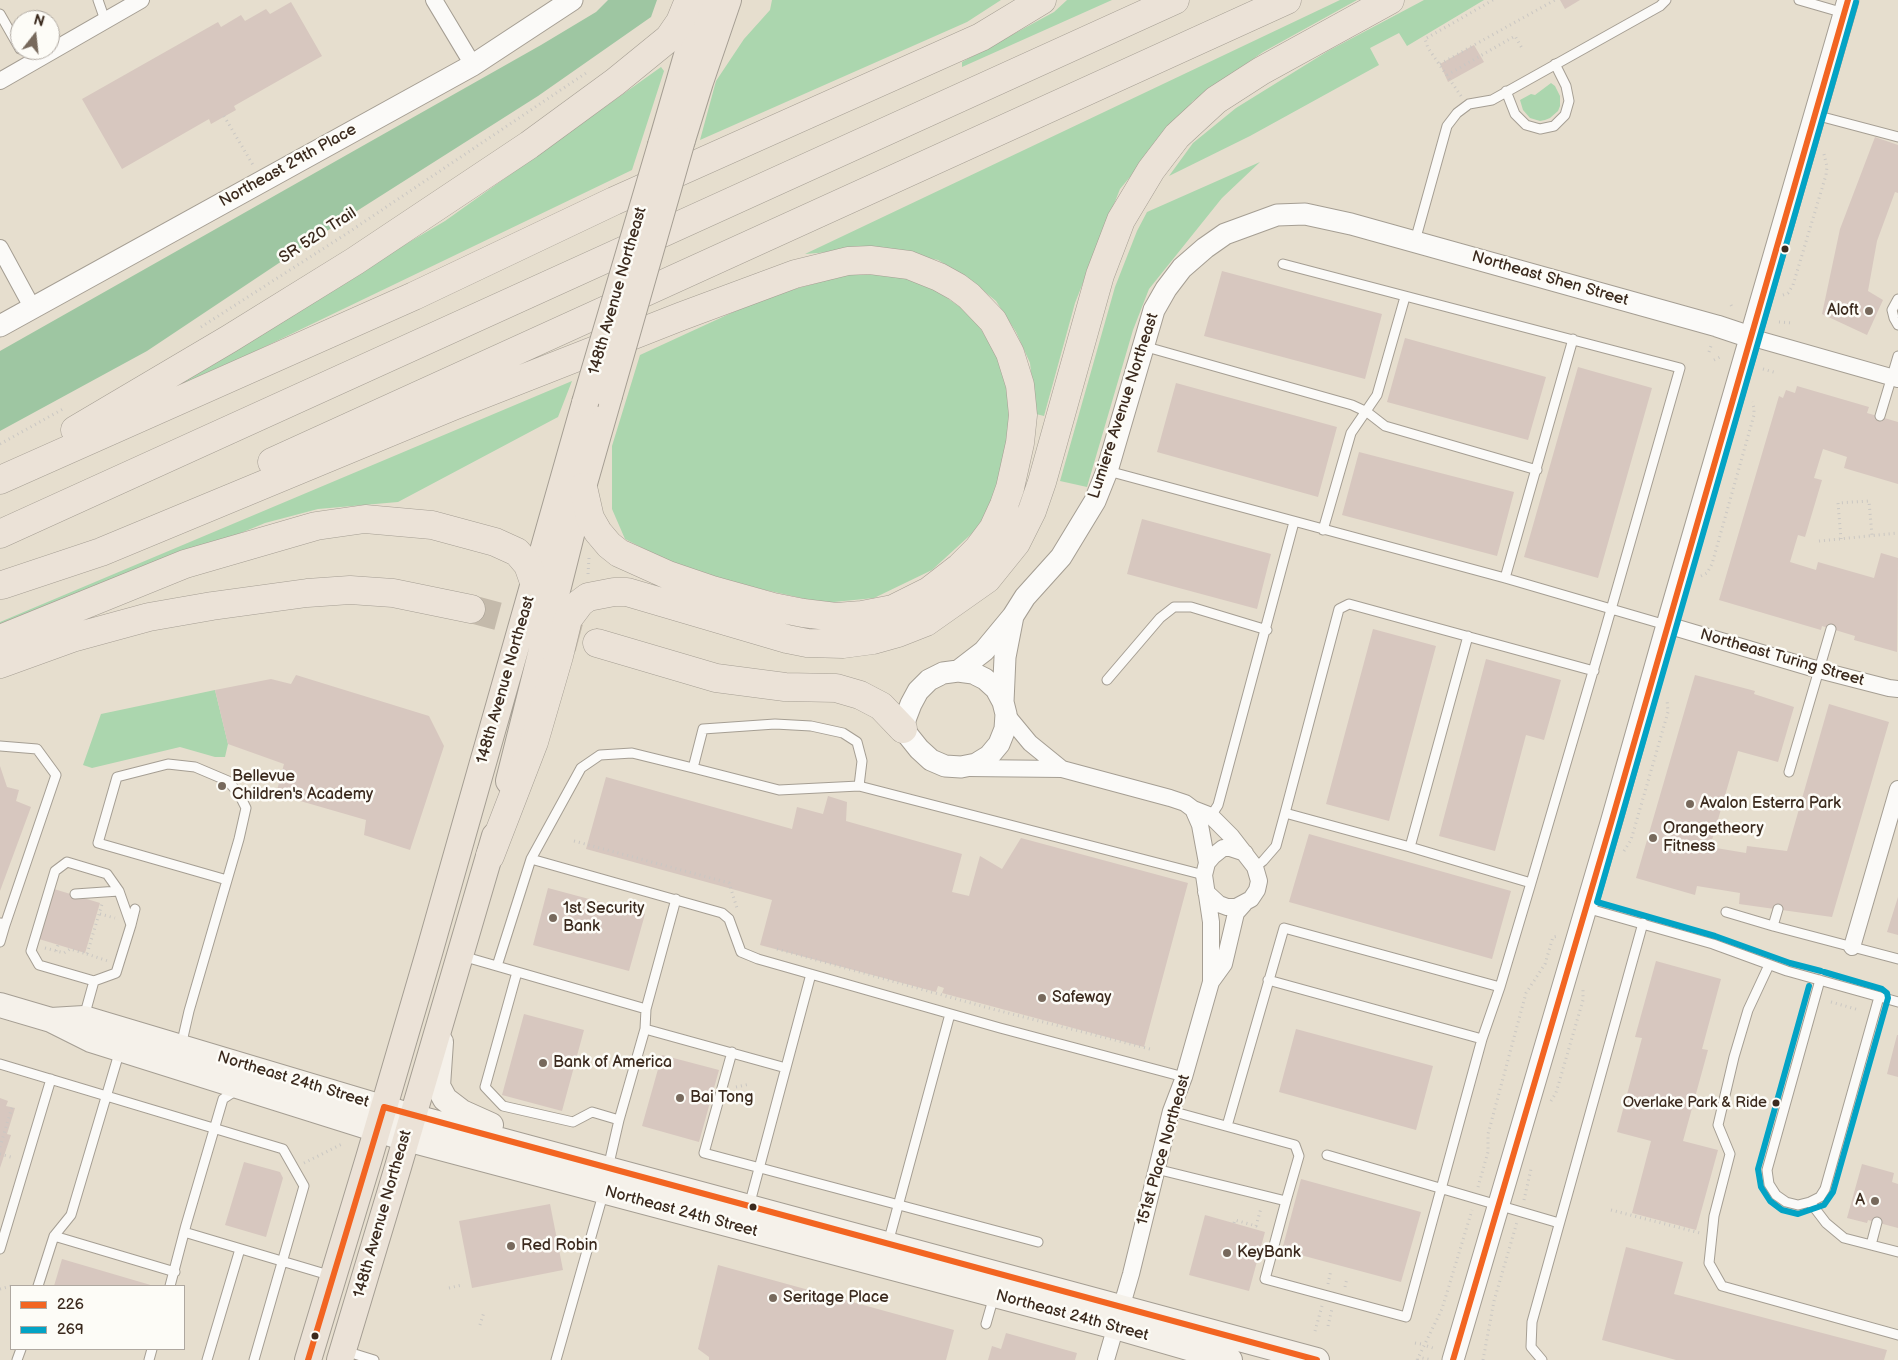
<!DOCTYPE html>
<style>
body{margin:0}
#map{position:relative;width:1898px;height:1360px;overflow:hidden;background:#e6dece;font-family:"Balsamiq Sans",sans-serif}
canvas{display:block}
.legend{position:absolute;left:10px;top:1285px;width:175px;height:65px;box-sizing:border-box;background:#fdfcf7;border:1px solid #afa8a0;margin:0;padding:6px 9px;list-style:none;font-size:15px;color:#3b2a1e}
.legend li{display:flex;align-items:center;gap:10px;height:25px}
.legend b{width:25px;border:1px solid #afa8a0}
.north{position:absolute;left:10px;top:10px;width:50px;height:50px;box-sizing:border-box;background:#fdfcf7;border:1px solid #afa8a0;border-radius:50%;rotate:16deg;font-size:14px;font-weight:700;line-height:20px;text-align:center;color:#3b2a1e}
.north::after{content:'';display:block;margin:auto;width:18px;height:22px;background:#77695c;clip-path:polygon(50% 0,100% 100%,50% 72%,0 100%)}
</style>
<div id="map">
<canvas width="1898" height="1360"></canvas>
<ul class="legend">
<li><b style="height:6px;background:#f26522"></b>226</li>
<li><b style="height:6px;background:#03a3c5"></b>269</li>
</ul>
<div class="north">N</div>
</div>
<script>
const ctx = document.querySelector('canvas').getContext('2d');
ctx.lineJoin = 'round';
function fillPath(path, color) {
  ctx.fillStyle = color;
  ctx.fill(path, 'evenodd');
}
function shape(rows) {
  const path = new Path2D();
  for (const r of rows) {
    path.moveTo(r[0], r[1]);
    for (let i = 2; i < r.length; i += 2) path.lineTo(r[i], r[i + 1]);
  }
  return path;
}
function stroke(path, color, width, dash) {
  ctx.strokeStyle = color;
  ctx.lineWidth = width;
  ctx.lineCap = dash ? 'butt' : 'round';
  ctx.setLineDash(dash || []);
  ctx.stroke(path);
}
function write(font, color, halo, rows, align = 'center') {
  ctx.font = font + ' "Balsamiq Sans",sans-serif';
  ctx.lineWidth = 5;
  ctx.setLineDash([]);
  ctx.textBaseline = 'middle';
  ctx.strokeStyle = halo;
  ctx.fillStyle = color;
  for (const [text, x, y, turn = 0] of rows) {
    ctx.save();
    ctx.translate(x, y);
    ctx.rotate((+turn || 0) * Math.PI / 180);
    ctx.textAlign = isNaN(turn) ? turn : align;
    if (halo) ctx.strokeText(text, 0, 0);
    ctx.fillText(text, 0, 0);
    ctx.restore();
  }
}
const green = shape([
 [772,0,1001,0,967,22,700,140,716,81,744,39,770,10],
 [1067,0,1112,0,962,67,962,62,1054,12],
 [1340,0,1357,0,1263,52,1193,101,1120,189,1075,303,1044,416,1036,414,1030,363,1016,332,996,301,968,278,938,260,879,248,805,254],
 [1424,0,1484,0,1407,46,1399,33,1370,48,1379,65,1250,136,1169,176,1193,143,1236,108,1328,51],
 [661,67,664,71,632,170,127,413,126,409,445,221],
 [1551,83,1555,86,1560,96,1560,106,1558,111,1550,118,1545,120,1540,121,1530,118,1523,110,1520,100,1531,94,1535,95],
 [1260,162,1222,198,1149,289,1133,330,1087,487,1060,481,1115,287,1137,231,1147,212],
 [887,274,927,284,973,316,1000,361,1012,405,1000,489,979,527,932,570,874,598,824,603,729,582,668,561,625,539,612,509,612,446,640,355,766,297,846,275],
 [572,381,558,417,398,502,318,509,265,523,0,632,0,622],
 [215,690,228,744,225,757,215,757,180,747,92,768,83,765,101,714]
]);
const forest = shape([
 [608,0,657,0,651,17,538,96,360,209,147,351,0,431,0,351,541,45,596,12]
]);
const building = shape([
 [1560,0,1580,0,1565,9],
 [291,2,322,56,234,106,236,110,211,124,209,119,122,169,82,99,218,22,221,27,241,15,245,21,266,9,270,14],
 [1474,45,1484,62,1448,82,1440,64],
 [1875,137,1898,145,1898,193,1895,192,1877,241,1868,291,1883,300,1867,335,1822,314,1840,229],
 [1222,271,1382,314,1365,379,1204,336],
 [1405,338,1546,377,1528,440,1387,402],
 [1578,367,1652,388,1598,578,1524,557],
 [1176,383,1337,427,1318,497,1157,452],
 [1797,386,1869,407,1867,413,1898,422,1898,484,1844,468,1847,457,1823,449,1814,478,1822,480,1805,537,1798,535,1790,562,1816,570,1818,562,1874,578,1881,553,1898,558,1897,652,1854,640,1855,636,1822,626,1821,630,1719,600,1779,396,1783,398,1786,390,1795,393],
 [1359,452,1514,492,1497,556,1342,515],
 [1142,519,1271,554,1257,609,1127,574],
 [1373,629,1436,646,1389,821,1326,804],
 [1486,659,1561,680,1544,740,1526,735,1495,851,1439,836],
 [296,675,429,716,444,746,410,850,364,835,366,820,276,794,284,764,228,744,215,690,271,679,291,684],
 [1695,675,1755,691,1754,694,1794,707,1778,762,1738,751,1710,847,1746,853,1747,846,1787,851,1829,704,1889,722,1832,917,1739,904,1740,893,1697,886,1695,895,1636,878],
 [0,766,7,787,19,790,16,801,31,807,0,891],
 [606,777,792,829,797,807,823,814,828,796,847,802,846,821,962,854,952,892,969,896,980,856,1002,869,1021,838,1188,883,1144,1047,942,993,944,988,938,986,936,992,760,945,772,900,586,849],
 [1309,834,1511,891,1492,959,1289,902],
 [548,888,645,914,629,971,533,945],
 [54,889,100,903,85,953,39,939],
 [1898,897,1898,935,1887,932],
 [1656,961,1721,979,1702,1049,1708,1050,1683,1141,1718,1150,1696,1230,1632,1213,1651,1141,1617,1132,1642,1038,1635,1037],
 [524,1014,584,1030,562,1111,502,1095],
 [1296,1029,1433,1066,1416,1130,1279,1092],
 [1897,1035,1898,1035,1898,1077,1887,1074],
 [662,1055,719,1070,699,1142,642,1126],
 [0,1098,8,1101,6,1106,15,1108,7,1134,11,1135,0,1168],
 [244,1162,280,1172,283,1178,266,1237,225,1225],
 [1862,1164,1894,1173,1892,1182,1898,1184,1898,1228,1868,1220,1867,1223,1847,1218],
 [1301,1179,1421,1212,1401,1282,1282,1250],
 [550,1204,563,1270,472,1288,459,1221],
 [1205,1215,1265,1232,1249,1291,1189,1275],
 [1626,1247,1683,1262,1674,1294,1887,1350,1884,1360,1676,1360,1602,1340],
 [62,1259,154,1286,54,1286],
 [718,1265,954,1330,946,1360,709,1360,709,1357,698,1349],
 [1006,1333,1077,1353,1075,1360,988,1360,992,1346,1001,1349]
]);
const motorwayTunnel = shape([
 [471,609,597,643]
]);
const path = shape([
 [1440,64,1555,0],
 [1447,75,1515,36,1523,50],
 [1461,96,1428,48,1425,39,1493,0],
 [224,116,253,165],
 [1783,295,1788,293,1793,285,1826,175,1827,167,1824,154],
 [1731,305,1733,309],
 [1779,322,1793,323],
 [201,327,346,234,586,73],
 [1709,352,1712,343],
 [1714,360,1720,357],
 [1763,369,1777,373],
 [0,444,63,409],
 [1841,539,1838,503,1869,501,1872,536],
 [1819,541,1898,533],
 [588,574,589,558],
 [1701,576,1707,573,1712,564,1754,415,1754,408,1752,402],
 [574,841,729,883,737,908],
 [1624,851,1631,840,1668,712,1667,699],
 [100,914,115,918],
 [45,948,64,953,70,949,87,954,102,904],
 [777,949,996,1010,1150,1049],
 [56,951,58,945],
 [87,954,108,961],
 [1831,1002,1859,1010],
 [736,1087,750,1084],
 [732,1101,746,1098],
 [1551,1101,1556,1093,1583,1000,1583,990],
 [0,1147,13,1104],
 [0,1154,14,1158],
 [304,1163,344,1143],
 [1478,1187,1488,1152,1488,1134,1526,993,1545,964,1553,937,1558,936],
 [1524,1200,1531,1169],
 [1611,1210,1700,1233],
 [1234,1223,1235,1220,1256,1226,1261,1208],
 [1328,1284,1331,1270],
 [1345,1287,1347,1278],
 [449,1288,462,1285],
 [0,1289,11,1286],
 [480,1325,484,1312],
 [1328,1326,1332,1309],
 [1315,1331,1322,1306],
 [1415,1343,1421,1344],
 [1427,1346,1433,1348],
 [1417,1360,1442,1309,1472,1210],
 [1418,1360,1422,1358,1432,1360],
 [1483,1360,1494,1301,1517,1222]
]);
const service = shape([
 [98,0,105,20],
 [1799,0,1844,13],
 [0,14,20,49],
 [1506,91,1515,114,1526,125,1540,129,1554,126,1565,115,1569,101,1566,86,1555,64],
 [1815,115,1898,137],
 [1415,241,1447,126,1457,113,1469,104,1492,100,1660,6,1666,0],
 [1898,299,1892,310,1894,318,1898,325],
 [1143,346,1352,405,1367,412,1385,426,1537,470],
 [1880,416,1898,356],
 [1108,471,1505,578,1666,625],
 [1323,530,1351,433,1377,395,1405,297],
 [1505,578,1573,339],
 [1107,680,1160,618,1174,607,1191,607,1267,630],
 [0,746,37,749,56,775,5,925],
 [1789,772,1831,629],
 [859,786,1204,875],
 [1285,813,1339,609,1349,604,1594,671],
 [1211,816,1218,805,1294,522],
 [1410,847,1468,636],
 [531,859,722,913,729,919,741,952,758,959,1000,1028,1184,1077],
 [1255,867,1263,861,1276,846,1285,813,1410,847,1531,883],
 [75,894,119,891],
 [1586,908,1713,944,1787,971,1898,1002],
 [1778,909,1773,926,1898,959],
 [1726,912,1773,926],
 [131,925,119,891,107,874,67,862,55,871,31,951,39,965,94,981,116,973,131,925,135,909],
 [0,942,5,925,1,923],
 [462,956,646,1009],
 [1769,965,1748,1010,1734,1057,1718,1125,1730,1154,1714,1216,1709,1263,1722,1286,1898,1335],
 [497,966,531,859,581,768,600,755,632,753,693,768,779,790,859,786,862,761,857,742,843,733,811,726,775,724,703,729,693,768],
 [517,972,485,1087,503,1106,573,1122,592,1112,619,1120],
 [1268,980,1482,1039],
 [1820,980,1767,1170,1769,1184,1776,1195,1786,1202,1798,1205,1810,1202,1820,1197,1825,1189,1879,997],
 [84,1017,94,981],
 [645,1029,786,1068],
 [181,1046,189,1011,239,839,246,808,239,794,228,781,195,767,168,764,117,777,98,843,227,880],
 [732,1052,704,1153,1038,1242],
 [0,1064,283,1149,304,1186,254,1360],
 [1171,1111,1295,1145,1299,1156,1286,1201],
 [1227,1126,1284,928,1500,987],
 [1327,1155,1559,1223],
 [608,1168,619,1120,645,1029,646,1009,676,899],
 [1156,1169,1286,1201,1265,1279,1406,1317,1482,1039,1500,987,1531,883,1604,634,1680,368,1283,264],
 [1810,1202,1826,1223,1844,1238,1898,1252],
 [749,1206,811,974],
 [184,1232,332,1276],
 [54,1236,175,1272],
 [888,1243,950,1014],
 [1871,1245,1877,1222],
 [0,1249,51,1079],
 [38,1286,54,1236,71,1215,120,1050],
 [170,1286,186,1225,223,1099,238,1089],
 [986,1324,994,1296],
 [345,1351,374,1360],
 [17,1360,21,1349],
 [149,1360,152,1349],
 [207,1360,240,1249],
 [556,1360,604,1191],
 [1542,1360,1531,1347,1532,1322,1643,923]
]);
const minor = shape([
 [434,0,473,65],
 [0,81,141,0],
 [0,248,32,307],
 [1750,337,1898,379],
 [1667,625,1819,670,1889,688,1898,689],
 [1006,714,1030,743,1062,769],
 [968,768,1062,769,1170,798,1185,803,1193,809,1211,816,1231,836,1255,867,1259,881,1257,890,1251,899,1236,907,1227,907,1219,904,1206,892],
 [1193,809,1200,825,1207,863],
 [1852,947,1898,789],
 [1211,982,1211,922,1204,875,1207,863,1213,856,1223,848,1230,848,1245,853],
 [1106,1360,1131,1274,1171,1111,1184,1077,1211,982,1224,964,1236,913,1244,904]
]);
const tertiary = shape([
 [0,326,473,65,572,0],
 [958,671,973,673,985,679,996,689,1003,702,1006,714,1005,729,999,744,989,756,976,764,961,767,945,766,931,760,919,749,903,729,906,717,911,704,918,691,929,680,943,673,958,671],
 [958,671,984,651,1013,616],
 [1003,702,1005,657,1013,616,1025,597,1061,557,1095,501,1107,471,1154,310,1166,289,1182,268,1205,248,1225,234,1277,215,1305,214,1351,224,1717,326,1750,337],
 [1453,1360,1611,823,1667,625,1848,0]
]);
const secondary = shape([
 [0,1005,51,1020,91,1040,406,1139,1115,1327,1230,1360],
 [51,1020,84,1018,412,1116,1317,1360],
 [441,1042,438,1086,445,1099,462,1112,491,1125]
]);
const primary = shape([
 [682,140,700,82,728,0],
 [661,145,703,0],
 [509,781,583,487,609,396],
 [308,1360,369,1158,429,953,585,403],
 [340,1360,398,1167,495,836]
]);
const motorway = shape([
 [75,430,229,339,355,261,529,145,615,82,669,38,680,22,689,0],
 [272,462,1287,0],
 [0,480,414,296,614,201,981,37,1042,0],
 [0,534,1175,0],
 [2,585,101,552,453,406,682,316,795,274,848,261,870,260,909,265,939,277,957,287,969,296,993,321,1010,353,1020,385,1023,415,1020,443,1010,488,1004,505,993,529,978,549,960,567,929,591,893,609,862,615,836,617,803,613,773,607,712,590,668,575,619,553,609,545,598,532,590,518,583,487],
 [0,639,185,564,316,526,365,519,432,525,495,542,517,552,528,565,534,582],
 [597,643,716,678,785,687,836,688,860,695,881,706,903,729],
 [0,664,72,638,149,617,212,606,307,593,350,590,393,593,471,609],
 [490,856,534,742,559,656,568,619,580,603,588,597,614,592,627,592,787,639,807,643,843,644,873,640,898,633,926,622,987,579,1016,543,1032,511,1042,482,1100,275,1121,220,1151,170,1177,136,1216,100,1261,71,1390,0]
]);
const primaryBridge = shape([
 [609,396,682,140],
 [585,403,661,145]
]);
const bus1 = shape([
 [384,1107,1317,1360],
 [308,1360,384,1107],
 [1453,1360,1611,823,1848,0]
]);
const bus2 = shape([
 [1821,971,1790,963,1715,936,1597,902,1856,2],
 [1809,986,1758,1169,1761,1187,1770,1201,1782,1210,1798,1214,1824,1205,1833,1192,1888,998,1887,993,1882,989,1824,972]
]);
const markers = [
 [1785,249,4.5,"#3b2a1e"],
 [1869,311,5,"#77695c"],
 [222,786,5,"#77695c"],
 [1690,804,5,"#77695c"],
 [1653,838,5,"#77695c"],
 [553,918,5,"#77695c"],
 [1042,998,5,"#77695c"],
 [543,1063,5,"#77695c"],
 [680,1098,5,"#77695c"],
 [1776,1103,4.5,"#3b2a1e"],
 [1875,1201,5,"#77695c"],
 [753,1207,4.5,"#3b2a1e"],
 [511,1246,5,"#77695c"],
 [1227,1253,5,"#77695c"],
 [773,1298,5,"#77695c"],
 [315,1336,4.5,"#3b2a1e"]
];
const busNames = [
 ["Overlake Park & Ride",1767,1103]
];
const streetNames = [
 ["Northeast 29th Place",288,166,-29],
 ["SR 520 Trail",318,236,-33],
 ["Northeast Shen Street",1550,279,16],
 ["148th Avenue Northeast",618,291,-74],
 ["Lumiere Avenue Northeast",1124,406,-72],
 ["Northeast Turing Street",1782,658,16],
 ["148th Avenue Northeast",506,680,-74],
 ["Northeast 24th Street",293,1080,17],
 ["151st Place Northeast",1164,1150,-74],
 ["Northeast 24th Street",681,1212,15],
 ["148th Avenue Northeast",383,1214,-74],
 ["Northeast 24th Street",1072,1316,15]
];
const poiNames = [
 ["Aloft",1859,311,"right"],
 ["Bellevue",232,777],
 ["Children's Academy",232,795],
 ["Avalon Esterra Park",1700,804],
 ["Orangetheory",1663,829],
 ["Fitness",1663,847],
 ["1st Security",563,909],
 ["Bank",563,927],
 ["Safeway",1052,998],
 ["Bank of America",553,1063],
 ["Bai Tong",690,1098],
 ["A",1865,1201,"right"],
 ["Red Robin",521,1246],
 ["KeyBank",1237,1253],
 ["Seritage Place",783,1298]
];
fillPath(green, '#abd6ae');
fillPath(forest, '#9ec6a2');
fillPath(building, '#d7c7bf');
stroke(motorwayTunnel, '#c4baab', 28, [28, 14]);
stroke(service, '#a59e93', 11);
stroke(minor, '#a59e93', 18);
stroke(tertiary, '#a59e93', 23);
stroke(secondary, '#a59e93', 26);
stroke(primary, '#a59e93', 28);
stroke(motorway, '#a59e93', 29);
stroke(path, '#cac7c3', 3, [1, 4]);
stroke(service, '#fbfaf8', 9);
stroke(minor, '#fbfaf8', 16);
stroke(tertiary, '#fbfaf8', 21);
stroke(secondary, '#f5f1ea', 24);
stroke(primary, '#ebe2d7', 26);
stroke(motorway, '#ebe2d7', 28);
stroke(primaryBridge, '#a59e93', 28, []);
stroke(primaryBridge, '#ebe2d7', 26);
stroke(bus1, '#f26522', 6);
stroke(bus2, '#03a3c5', 6);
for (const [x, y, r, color] of markers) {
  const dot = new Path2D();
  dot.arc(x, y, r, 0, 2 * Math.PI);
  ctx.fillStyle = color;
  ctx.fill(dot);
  stroke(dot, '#fdfcf7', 2);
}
write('15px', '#3b2a1e', '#fdfcf7', busNames, 'right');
write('16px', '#3b2a1e', '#fdfcf7', streetNames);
write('16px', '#3b2a1e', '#fdfcf7', poiNames, 'left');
</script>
